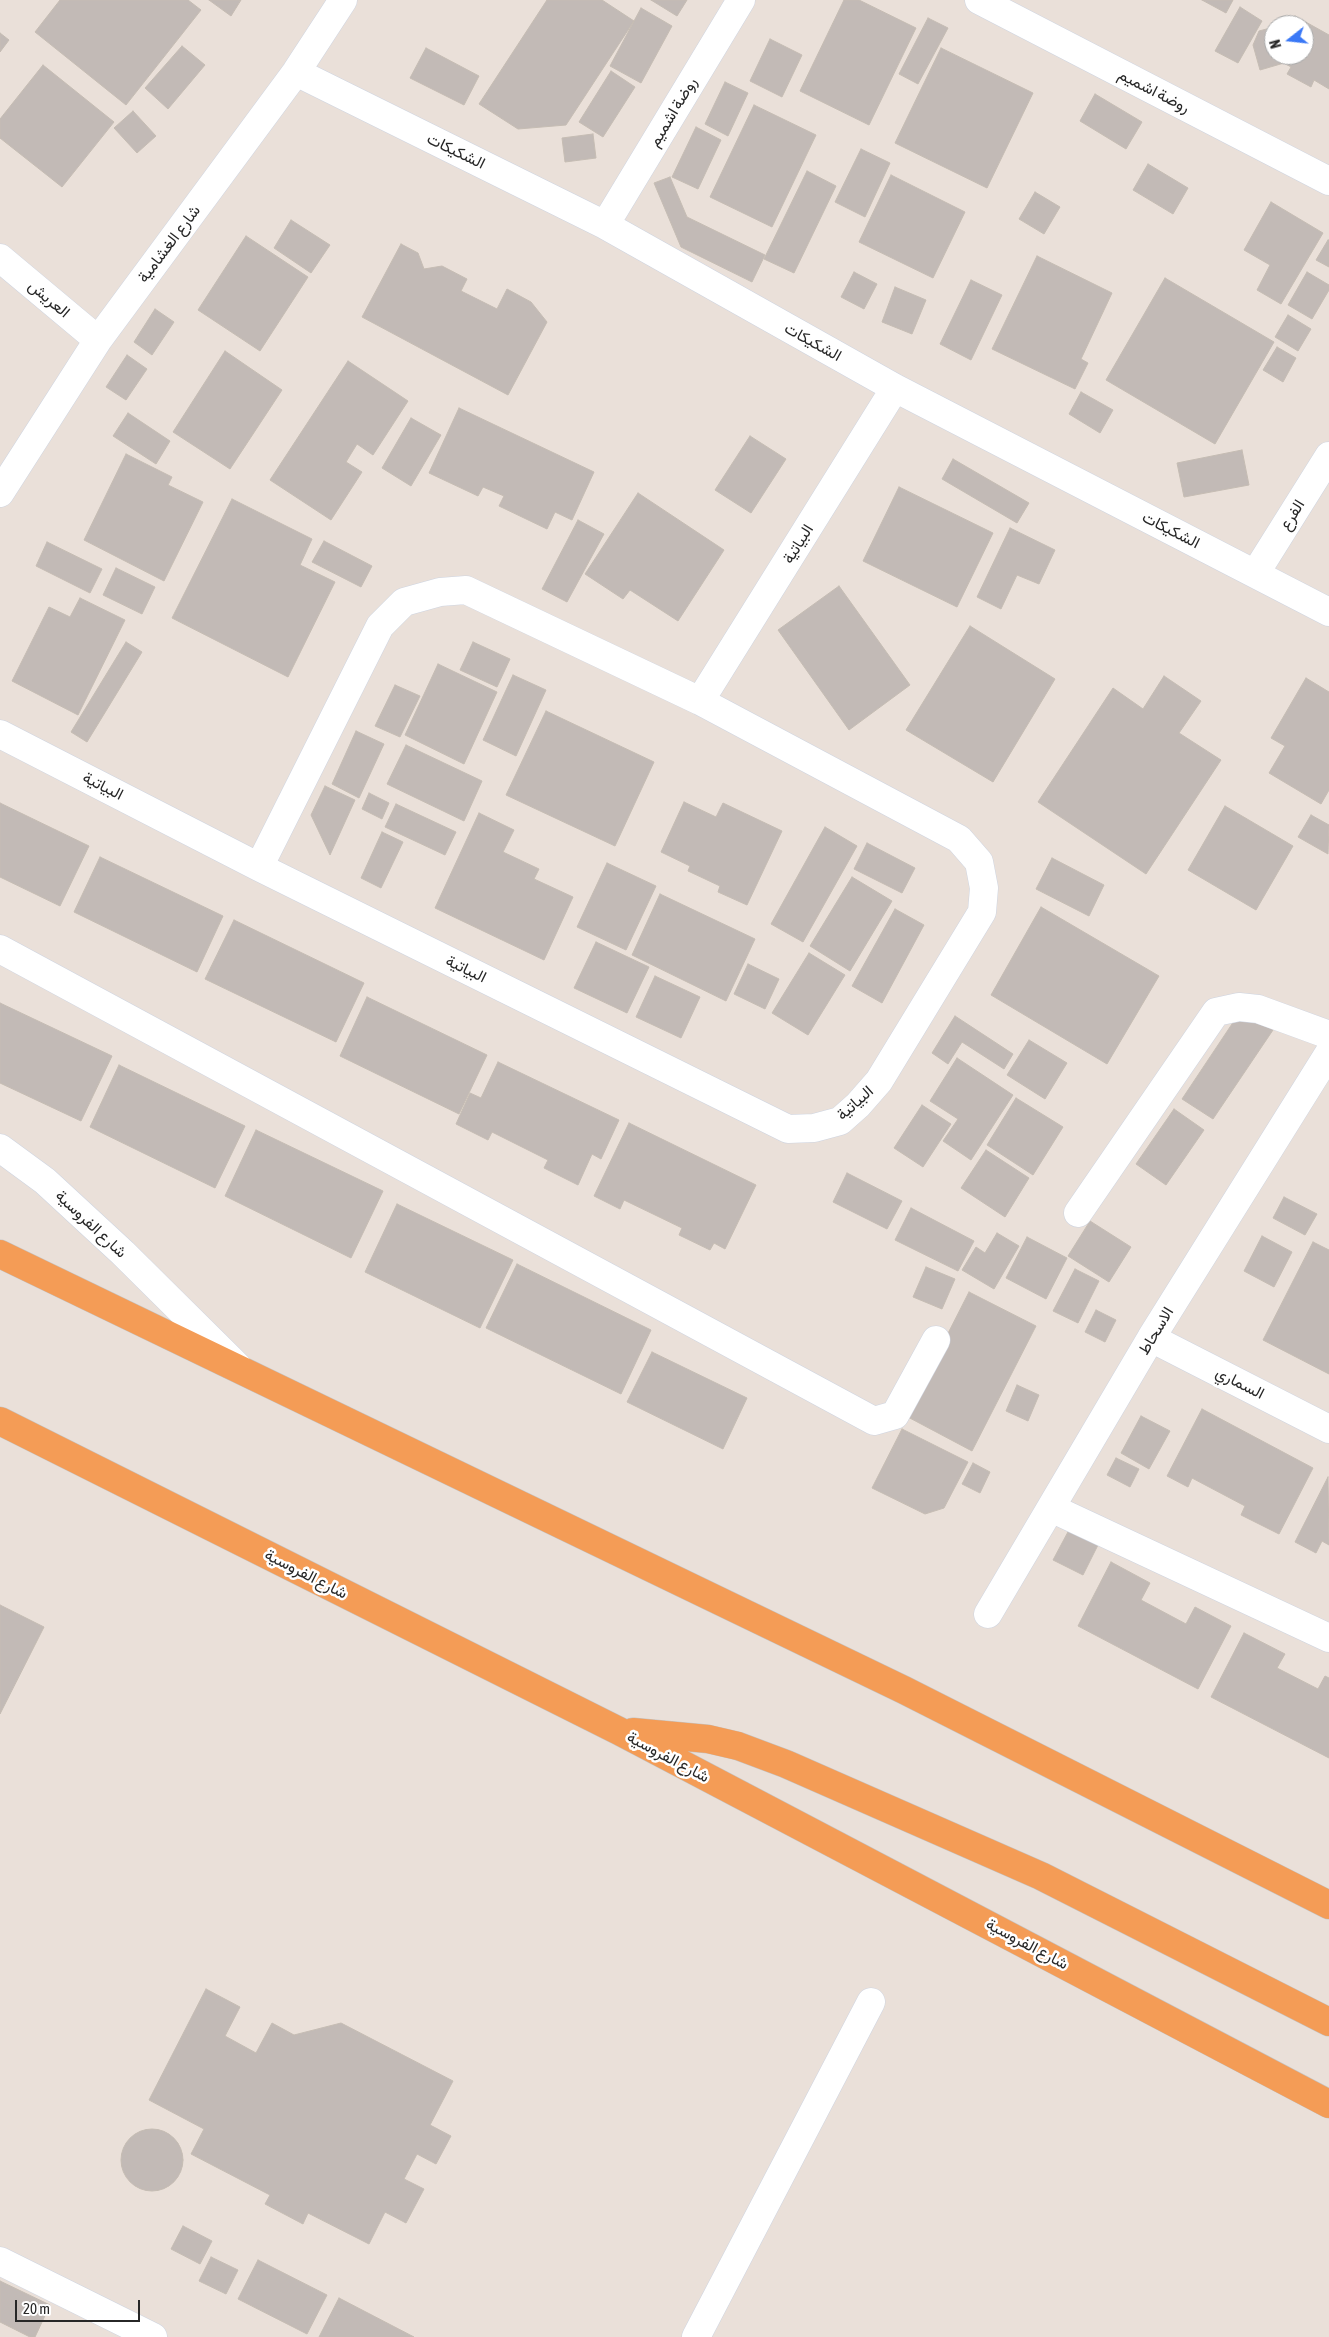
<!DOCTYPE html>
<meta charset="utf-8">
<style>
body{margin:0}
#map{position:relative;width:1329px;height:2337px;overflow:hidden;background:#eae0d9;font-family:"Asap Condensed",sans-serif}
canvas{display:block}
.north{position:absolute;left:1264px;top:15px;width:50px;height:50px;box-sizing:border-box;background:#fff;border:1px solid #a9a9a9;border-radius:50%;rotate:254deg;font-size:14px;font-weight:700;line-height:20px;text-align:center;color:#272727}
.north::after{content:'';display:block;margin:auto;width:18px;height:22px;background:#3a78f6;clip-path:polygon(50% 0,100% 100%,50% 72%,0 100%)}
.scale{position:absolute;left:15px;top:2300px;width:125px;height:22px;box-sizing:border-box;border:2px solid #272727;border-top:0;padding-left:6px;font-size:15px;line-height:18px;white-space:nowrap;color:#272727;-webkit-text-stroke:4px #fff;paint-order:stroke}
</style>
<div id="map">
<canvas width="1329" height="2337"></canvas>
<div class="north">N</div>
<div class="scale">20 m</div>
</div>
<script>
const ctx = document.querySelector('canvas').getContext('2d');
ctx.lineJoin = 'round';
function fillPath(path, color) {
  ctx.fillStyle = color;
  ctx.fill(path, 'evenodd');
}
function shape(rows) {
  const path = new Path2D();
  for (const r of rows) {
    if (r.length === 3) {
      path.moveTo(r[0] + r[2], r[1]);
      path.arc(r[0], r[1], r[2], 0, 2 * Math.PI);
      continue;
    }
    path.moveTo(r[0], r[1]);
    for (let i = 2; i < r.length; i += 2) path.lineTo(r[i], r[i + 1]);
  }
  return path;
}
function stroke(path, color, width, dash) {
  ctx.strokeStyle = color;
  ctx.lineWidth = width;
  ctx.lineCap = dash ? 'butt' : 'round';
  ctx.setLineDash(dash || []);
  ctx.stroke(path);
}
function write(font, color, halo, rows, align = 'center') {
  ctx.font = font + ' "Asap Condensed",Vazirmatn,sans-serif';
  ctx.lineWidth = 5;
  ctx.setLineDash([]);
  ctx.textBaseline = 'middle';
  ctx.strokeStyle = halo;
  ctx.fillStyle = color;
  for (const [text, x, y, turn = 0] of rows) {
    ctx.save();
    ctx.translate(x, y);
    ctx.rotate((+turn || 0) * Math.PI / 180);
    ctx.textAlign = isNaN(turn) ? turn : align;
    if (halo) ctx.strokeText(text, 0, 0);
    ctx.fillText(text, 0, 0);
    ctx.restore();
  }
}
const building = shape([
 [60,0,188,0,201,10,126,105,35,32,60,0],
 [209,0,241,0,231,16,209,0],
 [547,0,602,0,634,21,566,125,518,129,479,104,547,0],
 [651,0,687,0,677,16,651,0],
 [844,0,859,0,916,28,869,125,800,91,844,0],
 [1202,0,1233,0,1226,13,1202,0],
 [1240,7,1262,21,1238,63,1215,51,1240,7],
 [641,8,672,26,641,83,610,66,641,8],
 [1295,16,1329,35,1329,89,1314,80,1311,87,1287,74,1291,67,1284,63,1260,70,1253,45,1259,31,1274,27,1274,55,1304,55,1304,25,1281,25,1291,22,1295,16],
 [928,18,948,28,918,84,899,74,928,18],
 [0,33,9,40,0,52,0,33],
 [770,39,802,55,782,97,750,81,770,39],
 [182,46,205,65,168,109,145,88,182,46],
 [426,48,479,76,464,105,410,78,426,48],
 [941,48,1033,93,987,188,895,143,941,48],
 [43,65,114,122,62,187,0,138,0,119,43,65],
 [611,71,635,87,603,137,579,122,611,71],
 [725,82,748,93,728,136,705,124,725,82],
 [1095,94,1142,122,1126,149,1080,121,1095,94],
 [754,105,816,135,772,227,710,197,754,105],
 [133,111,156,136,137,153,114,128,133,111],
 [696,127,721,140,698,189,672,177,696,127],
 [593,134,596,158,565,162,562,138,593,134],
 [861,149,890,163,865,217,835,202,861,149],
 [1148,164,1188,188,1173,214,1133,190,1148,164],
 [807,171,836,186,794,273,764,259,807,171],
 [891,175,965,212,933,278,859,242,891,175],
 [670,177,687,217,765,255,752,282,681,247,654,183,670,177],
 [1035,192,1060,207,1044,234,1019,219,1035,192],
 [1271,202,1323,233,1281,304,1257,290,1270,265,1244,250,1271,202],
 [291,220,330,245,311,273,274,248,291,220],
 [246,236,308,277,260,351,198,310,246,236],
 [1328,240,1329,240,1329,267,1316,260,1328,240],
 [401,244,418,253,424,269,442,266,467,279,461,291,497,309,507,289,531,302,547,322,508,395,362,317,401,244],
 [1037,256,1112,293,1081,359,1088,363,1075,389,992,349,1037,256],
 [854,272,877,284,864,309,841,297,854,272],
 [1307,272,1329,285,1329,290,1312,319,1288,305,1307,272],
 [1165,278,1274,342,1215,444,1106,380,1165,278],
 [971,280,1002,295,971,360,940,344,971,280],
 [895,287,926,300,912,334,882,322,895,287],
 [155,309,174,322,152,355,134,342,155,309],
 [1288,315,1311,329,1298,351,1275,337,1288,315],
 [1277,347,1296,358,1283,382,1263,370,1277,347],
 [225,351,282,390,230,469,173,432,225,351],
 [127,355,147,369,126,400,106,387,127,355],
 [348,361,408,401,373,455,357,444,346,462,362,472,331,520,270,480,348,361],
 [1081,392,1113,410,1100,433,1069,414,1081,392],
 [459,408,594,472,572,520,555,512,547,529,499,506,504,496,483,487,478,496,429,473,459,408],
 [128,413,170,441,156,464,113,436,128,413],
 [411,418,441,435,411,486,382,468,411,418],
 [750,436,786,459,751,513,715,490,750,436],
 [1242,450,1249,485,1184,497,1177,463,1242,450],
 [126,454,172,477,168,485,203,502,164,581,84,540,126,454],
 [953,459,1029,503,1017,523,942,479,953,459],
 [899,487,993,533,957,607,863,561,899,487],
 [638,493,724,550,678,621,630,590,623,599,585,574,638,493],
 [232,499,312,539,300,565,335,582,288,677,172,618,232,499],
 [578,520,604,534,567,602,542,589,578,520],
 [1010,528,1055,550,1039,584,1017,575,1001,609,977,597,1010,528],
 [324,541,372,566,361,587,312,562,324,541],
 [47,542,102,569,90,593,36,566,47,542],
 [116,568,155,587,142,614,103,595,116,568],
 [839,586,910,685,849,730,778,630,839,586],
 [80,598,125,620,78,715,12,681,49,607,70,617,80,598],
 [970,626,1055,679,993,782,906,730,970,626],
 [126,642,142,652,87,742,71,732,126,642],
 [473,642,510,659,497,687,460,670,473,642],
 [438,664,497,692,464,764,405,735,438,664],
 [513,675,546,690,516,756,483,740,513,675],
 [1164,676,1201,701,1179,733,1221,760,1146,874,1038,802,1113,688,1143,709,1164,676],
 [1306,678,1329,692,1329,790,1321,804,1269,773,1285,746,1271,738,1306,678],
 [395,685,420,696,400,737,375,726,395,685],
 [546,711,654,762,615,846,506,795,546,711],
 [356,731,384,744,359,798,332,784,356,731],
 [406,745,482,781,464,821,387,784,406,745],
 [325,786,355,800,330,855,311,815,325,786],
 [369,793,389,803,382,819,362,809,369,793],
 [684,802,716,817,723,803,782,831,747,905,718,892,720,886,688,871,690,866,661,852,684,802],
 [0,803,89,846,60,906,0,877,0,803],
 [396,804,456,832,445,855,385,827,396,804],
 [1225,806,1293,846,1256,910,1188,870,1225,806],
 [479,813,514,830,503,852,539,869,534,879,573,897,544,960,435,908,479,813],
 [1311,815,1329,825,1328,854,1298,837,1311,815],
 [825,827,857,846,803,942,771,924,825,827],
 [382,832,403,842,381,888,361,878,382,832],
 [867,843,915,868,902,893,854,869,867,843],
 [100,857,223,916,197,972,74,912,100,857],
 [1052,858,1104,885,1089,916,1036,889,1052,858],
 [607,863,656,886,626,950,577,927,607,863],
 [852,877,892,901,850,971,810,946,852,877],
 [660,894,755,939,726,1001,632,955,660,894],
 [1041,907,1159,976,1107,1064,991,995,1041,907],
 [895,909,924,925,882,1003,852,986,895,909],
 [234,920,364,983,336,1042,205,979,234,920],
 [596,942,649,967,627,1013,574,988,596,942],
 [809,953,845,975,808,1035,772,1013,809,953],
 [748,964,779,979,765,1009,734,994,748,964],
 [655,976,700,997,681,1038,636,1017,655,976],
 [367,997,487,1055,459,1114,340,1056,367,997],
 [0,1003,112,1056,81,1121,0,1083,0,1003],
 [1242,1009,1273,1030,1213,1119,1182,1099,1242,1009],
 [955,1016,1013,1054,1004,1069,962,1042,948,1064,932,1053,955,1016],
 [1029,1040,1067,1063,1045,1099,1007,1075,1029,1040],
 [957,1058,1013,1095,971,1160,943,1141,958,1119,930,1101,957,1058],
 [498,1062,619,1120,601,1159,592,1154,578,1185,544,1168,548,1160,492,1132,488,1140,456,1124,470,1093,481,1098,498,1062],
 [119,1065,245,1126,215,1188,90,1127,119,1065],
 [1016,1098,1063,1127,1033,1175,987,1145,1016,1098],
 [922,1105,951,1124,923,1167,894,1148,922,1105],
 [1174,1109,1204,1130,1166,1185,1136,1164,1174,1109],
 [629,1123,756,1185,725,1249,714,1243,710,1250,679,1235,682,1228,624,1200,620,1209,594,1196,629,1123],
 [256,1130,383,1191,351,1258,225,1196,256,1130],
 [986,1150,1029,1178,1005,1217,961,1188,986,1150],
 [847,1173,902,1201,887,1229,833,1202,847,1173],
 [1284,1197,1317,1214,1305,1235,1273,1218,1284,1197],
 [397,1204,513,1260,480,1328,365,1272,397,1204],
 [911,1208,974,1241,958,1271,895,1240,911,1208],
 [1090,1221,1131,1247,1109,1282,1068,1256,1090,1221],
 [997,1233,1019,1246,994,1289,962,1270,976,1247,985,1253,997,1233],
 [1262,1236,1292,1252,1274,1287,1244,1271,1262,1236],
 [1027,1237,1067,1258,1046,1299,1006,1278,1027,1237],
 [1313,1242,1329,1250,1329,1374,1263,1340,1313,1242],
 [517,1264,651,1330,621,1394,486,1328,517,1264],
 [926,1267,955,1279,942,1309,913,1297,926,1267],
 [1075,1269,1099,1281,1078,1323,1053,1311,1075,1269],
 [969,1292,1036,1326,972,1451,906,1416,969,1292],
 [1096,1310,1116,1320,1105,1342,1085,1332,1096,1310],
 [652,1352,747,1398,723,1449,627,1402,652,1352],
 [1017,1385,1039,1395,1028,1421,1006,1411,1017,1385],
 [1202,1409,1313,1468,1279,1534,1241,1515,1245,1506,1192,1478,1188,1487,1167,1476,1202,1409],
 [1141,1416,1170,1431,1149,1469,1121,1453,1141,1416],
 [902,1429,968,1462,944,1508,925,1514,872,1488,902,1429],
 [1116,1458,1139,1469,1130,1487,1107,1475,1116,1458],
 [973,1463,990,1472,980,1493,962,1484,973,1463],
 [1328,1477,1329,1545,1322,1541,1316,1553,1295,1542,1328,1477],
 [1069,1530,1098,1545,1083,1575,1053,1560,1069,1530],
 [1111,1562,1150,1583,1141,1600,1186,1624,1195,1607,1231,1626,1198,1689,1078,1626,1111,1562],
 [0,1605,44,1627,0,1714,0,1605],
 [1244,1633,1285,1654,1277,1668,1318,1689,1325,1676,1329,1678,1329,1758,1211,1697,1244,1633],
 [206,1989,240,2007,225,2036,256,2053,272,2023,294,2035,341,2023,453,2081,430,2125,451,2136,436,2164,417,2154,404,2179,424,2189,406,2223,385,2212,369,2244,308,2213,303,2224,265,2204,270,2195,191,2154,204,2129,149,2100,206,1989],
 [152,2160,31],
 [183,2226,212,2241,200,2264,171,2249,183,2226],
 [211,2257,238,2270,226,2294,199,2281,211,2257],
 [258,2260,327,2295,307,2334,238,2299,258,2260],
 [0,2281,50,2305,35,2337,30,2337,0,2322,0,2281],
 [339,2298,414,2337,319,2337,339,2298]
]);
const minor = shape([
 [979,0,1329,181],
 [296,72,605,225,895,388,1329,612],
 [605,225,741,0],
 [0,258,98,340],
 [0,493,98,340,296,72,343,0],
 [1255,574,1329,456],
 [700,701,895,388],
 [0,734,259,867,788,1129,814,1128,840,1121,858,1105,879,1081,982,912,984,888,979,862,959,839,700,701,466,590,440,592,404,602,380,626,259,867],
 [0,949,874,1421,895,1415,936,1340],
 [1078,1213,1216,1012,1239,1007,1258,1009,1329,1035],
 [1151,1338,1329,1429],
 [1051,1508,1329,1638],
 [988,1614,1151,1338,1329,1053],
 [0,2261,153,2337],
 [696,2337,871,2002]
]);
const secondary = shape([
 [0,1148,45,1181,123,1253,238,1367]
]);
const trunk = shape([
 [0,1254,904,1690,1329,1905],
 [0,1421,619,1731,1329,2104],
 [633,1732,708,1739,738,1746,786,1764,1041,1876,1329,2022]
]);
const streetNames = [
 ["روضة اشميم",1154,91,27],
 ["روضة اشميم",673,112,-59],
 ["الشكيكات",456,151,26],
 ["شارع الغشامية",169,244,-53],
 ["العريش",49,299,40],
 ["الشكيكات",813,342,29],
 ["الفرع",1292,515,-58],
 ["الشكيكات",1171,530,27],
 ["البياتية",798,544,-58],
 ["البياتية",103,786,27],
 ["البياتية",466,969,26],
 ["البياتية",855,1103,-42],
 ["شارع الفروسية",91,1224,43],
 ["الاسحاط",1156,1331,-59],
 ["السماري",1240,1383,27],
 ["شارع الفروسية",306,1574,27],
 ["شارع الفروسية",668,1757,28],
 ["شارع الفروسية",1027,1944,28]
];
fillPath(building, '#c2bab6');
stroke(building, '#c5bcb3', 1);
stroke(minor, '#ced4e0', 29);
stroke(secondary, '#ced4e0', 29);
stroke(trunk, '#c3c3c3', 29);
stroke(minor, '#fff', 28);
stroke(secondary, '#fff', 28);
stroke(trunk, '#f49c56', 28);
write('16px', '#272727', '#fff', streetNames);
</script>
